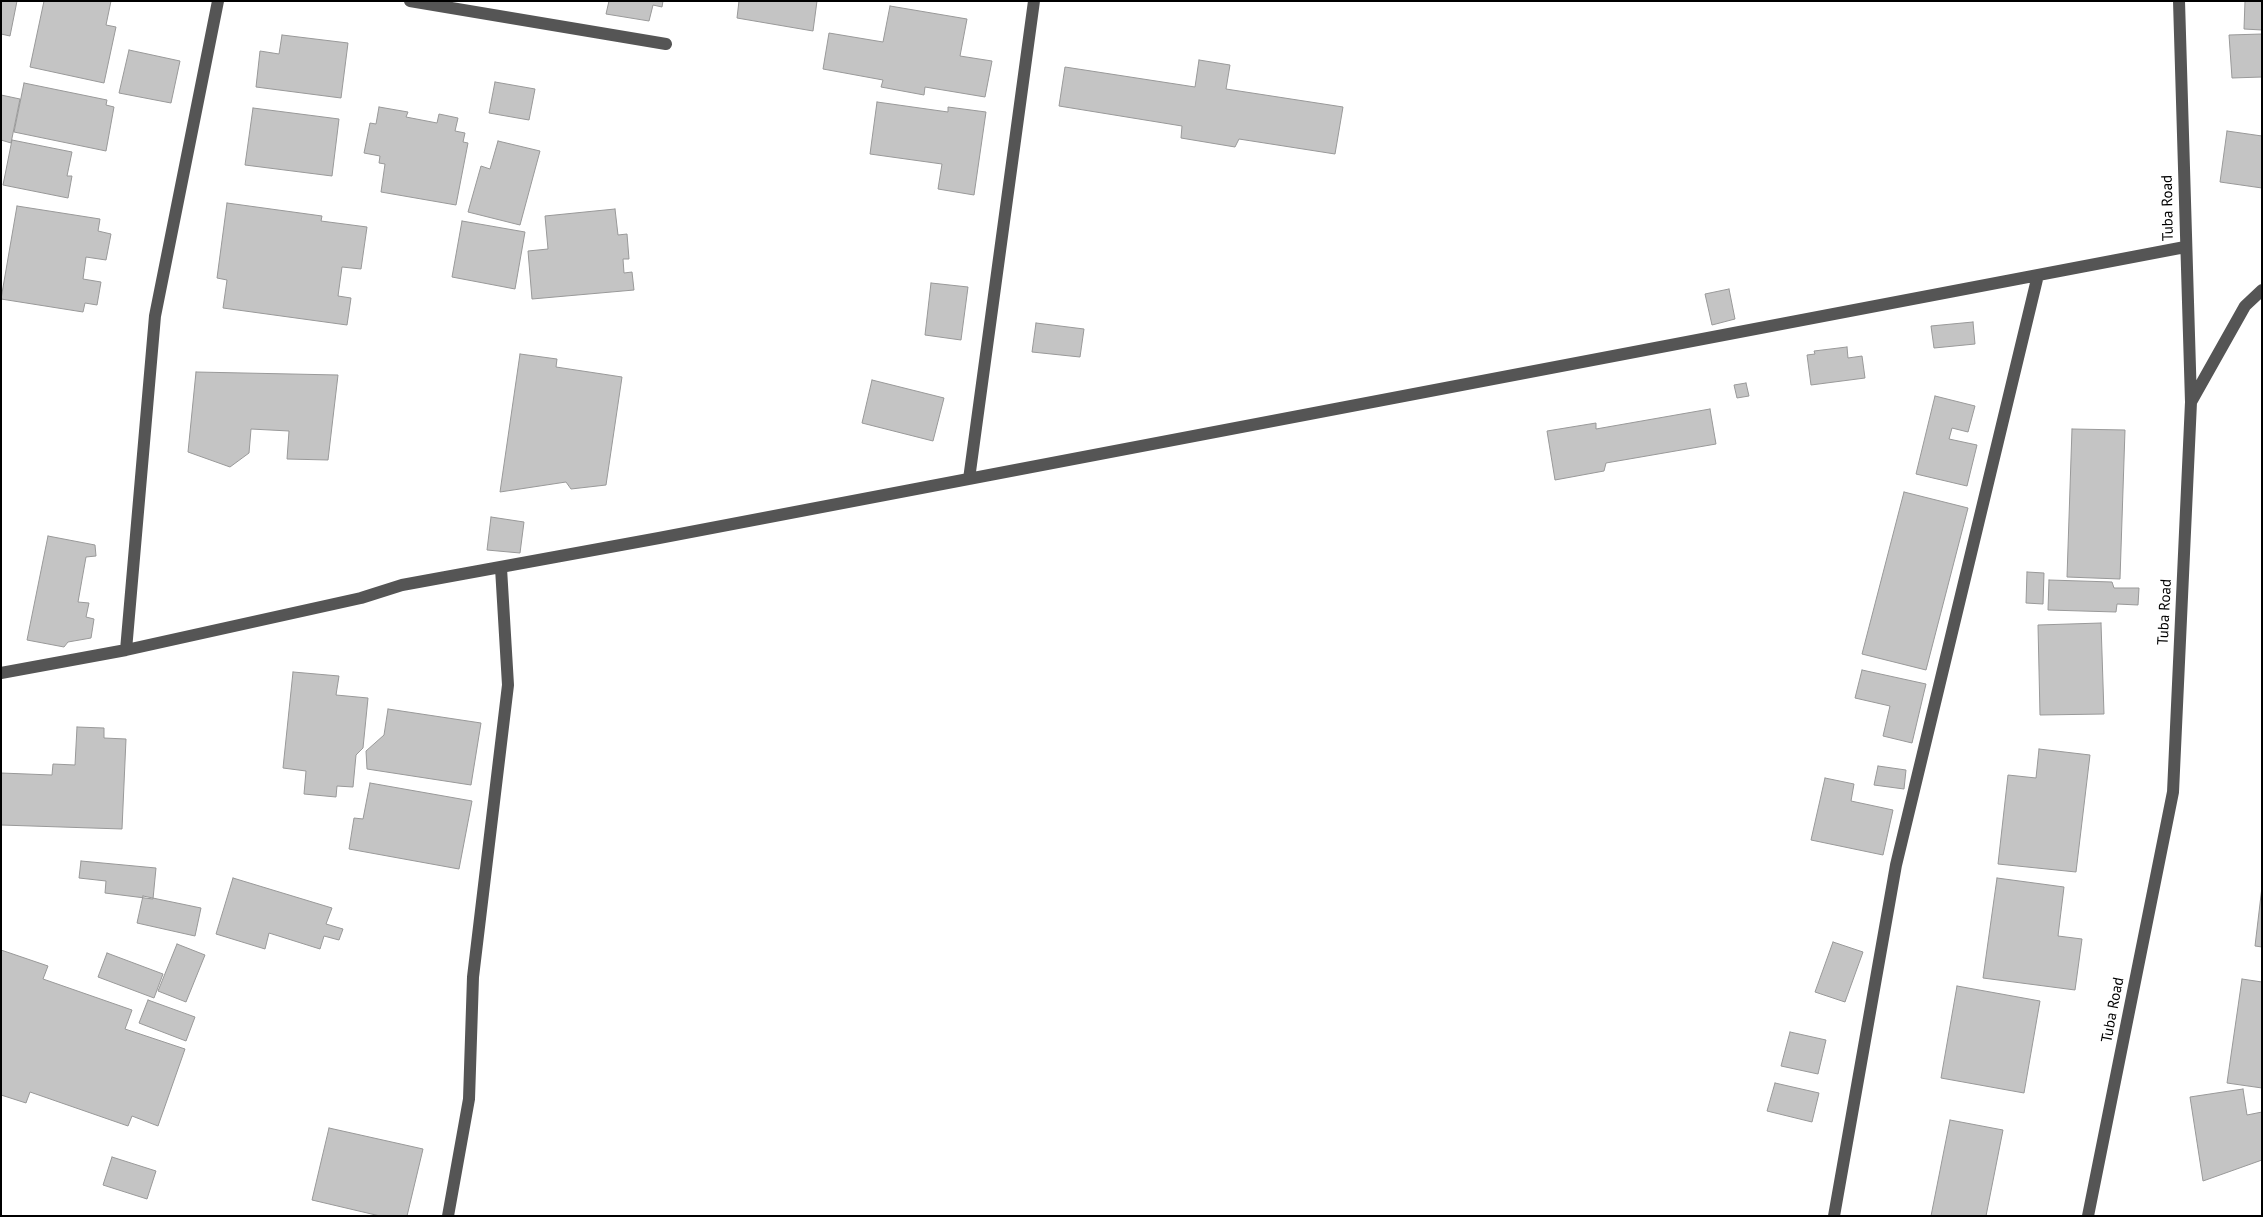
<!DOCTYPE html>
<style>
body{margin:0}
#map{position:relative;width:2263px;height:1217px;overflow:hidden;background:#fff;font-family:"PT Sans",sans-serif}
canvas{display:block}
.frame{position:absolute;inset:0;border:2px solid #000;pointer-events:none}
</style>
<div id="map">
<canvas width="2263" height="1217"></canvas>
<div class="frame"></div>
</div>
<script>
const ctx = document.querySelector('canvas').getContext('2d');
ctx.lineJoin = 'round';
function fillPath(path, color) {
  ctx.fillStyle = color;
  ctx.fill(path, 'evenodd');
}
function shape(rows) {
  const path = new Path2D();
  for (const r of rows) {
    path.moveTo(r[0], r[1]);
    for (let i = 2; i < r.length; i += 2) path.lineTo(r[i], r[i + 1]);
  }
  return path;
}
function stroke(path, color, width, dash) {
  ctx.strokeStyle = color;
  ctx.lineWidth = width;
  ctx.lineCap = dash ? 'butt' : 'round';
  ctx.setLineDash(dash || []);
  ctx.stroke(path);
}
function write(font, color, halo, rows, align = 'center') {
  ctx.font = font + ' "PT Sans",sans-serif';
  ctx.lineWidth = 4;
  ctx.setLineDash([]);
  ctx.textBaseline = 'middle';
  ctx.strokeStyle = halo;
  ctx.fillStyle = color;
  for (const [text, x, y, turn = 0] of rows) {
    ctx.save();
    ctx.translate(x, y);
    ctx.rotate((+turn || 0) * Math.PI / 180);
    ctx.textAlign = isNaN(turn) ? turn : align;
    if (halo) ctx.strokeText(text, 0, 0);
    ctx.fillText(text, 0, 0);
    ctx.restore();
  }
}
const building = shape([
 [1,1,17,1,10,36,1,34,1,1],
 [44,1,111,1,106,25,116,27,104,83,30,67,44,1],
 [609,1,663,1,662,7,653,5,649,21,606,14,609,1],
 [739,1,817,1,813,31,737,18,739,1],
 [2245,1,2262,1,2262,30,2244,29,2245,1],
 [890,6,967,19,960,56,992,61,985,97,925,87,924,95,881,87,883,80,823,69,829,33,883,42,890,6],
 [2262,34,2262,77,2232,78,2229,35,2262,34],
 [282,35,348,43,341,98,256,87,260,51,279,54,282,35],
 [129,50,180,61,171,103,119,93,129,50],
 [1199,60,1230,65,1226,89,1343,107,1335,154,1239,139,1235,147,1181,138,1182,126,1059,106,1065,67,1195,87,1199,60],
 [495,82,535,89,529,120,489,113,495,82],
 [24,83,107,100,106,105,114,107,106,151,14,132,24,83],
 [1,95,20,99,11,143,1,140,1,95],
 [877,102,948,112,948,107,986,112,974,195,938,189,942,164,870,154,877,102],
 [379,107,408,112,406,117,437,123,439,114,458,118,455,131,465,133,463,142,468,143,456,205,381,192,385,164,379,163,380,156,364,153,370,123,376,124,379,107],
 [253,108,339,119,332,176,245,165,253,108],
 [2227,131,2262,136,2262,188,2220,182,2227,131],
 [12,140,72,152,67,176,72,176,68,198,3,185,12,140],
 [498,141,540,151,520,225,468,212,481,166,490,169,498,141],
 [227,203,322,216,321,221,367,227,361,269,342,267,338,296,351,298,347,325,223,308,227,280,217,278,227,203],
 [17,206,100,219,98,231,111,234,106,260,86,257,83,279,101,282,97,305,85,303,83,312,1,299,17,206],
 [615,209,618,235,627,234,629,259,623,259,624,273,632,272,634,290,532,299,528,251,548,249,545,216,615,209],
 [462,221,525,232,515,289,452,277,462,221],
 [931,283,968,287,961,340,925,335,931,283],
 [1729,289,1735,319,1712,325,1705,294,1729,289],
 [1973,322,1975,344,1934,348,1931,326,1973,322],
 [1036,323,1084,329,1080,357,1032,352,1036,323],
 [1847,347,1848,358,1862,356,1865,378,1811,385,1807,355,1815,354,1814,351,1847,347],
 [520,354,557,359,556,367,622,377,606,485,571,489,566,482,500,492,520,354],
 [196,372,338,375,328,460,287,459,289,431,251,429,249,453,230,467,188,452,196,372],
 [872,380,944,398,933,441,862,423,872,380],
 [1746,383,1749,396,1737,398,1734,385,1746,383],
 [1935,396,1975,406,1968,432,1952,428,1949,439,1977,445,1967,486,1916,474,1935,396],
 [1710,409,1716,444,1606,463,1604,471,1555,480,1547,431,1596,423,1596,429,1710,409],
 [2072,429,2125,430,2120,579,2067,577,2072,429],
 [1904,492,1968,508,1926,670,1862,654,1904,492],
 [491,517,524,522,520,553,487,550,491,517],
 [48,536,95,545,96,556,86,557,78,602,89,603,86,617,94,619,91,638,68,642,64,647,27,640,48,536],
 [2027,572,2044,573,2043,604,2026,603,2027,572],
 [2049,580,2112,582,2114,588,2139,588,2138,605,2117,604,2116,612,2048,610,2049,580],
 [2101,623,2104,714,2040,715,2038,625,2101,623],
 [1862,670,1926,684,1912,743,1883,736,1890,706,1855,698,1862,670],
 [293,672,339,676,336,695,368,698,363,748,356,755,353,787,337,786,336,797,304,794,306,771,283,768,293,672],
 [388,709,481,723,471,785,367,769,366,751,384,735,388,709],
 [77,727,104,728,104,738,126,739,122,829,1,825,1,773,52,775,53,764,75,765,77,727],
 [2039,749,2090,755,2076,872,1998,864,2008,775,2036,778,2039,749],
 [1878,766,1906,770,1904,789,1874,785,1878,766],
 [1825,778,1854,784,1851,801,1893,810,1883,855,1811,840,1825,778],
 [370,783,472,801,459,869,349,849,354,818,363,819,370,783],
 [81,861,156,868,153,899,105,893,106,881,79,878,81,861],
 [233,878,332,908,326,924,343,929,339,940,324,936,320,949,269,933,265,949,216,934,233,878],
 [1997,878,2064,887,2058,936,2082,939,2075,990,1983,978,1997,878],
 [2262,887,2262,947,2255,946,2262,887],
 [143,896,201,908,195,936,137,923,143,896],
 [1833,942,1863,952,1845,1002,1815,992,1833,942],
 [177,944,205,955,186,1002,158,991,177,944],
 [1,950,48,966,43,979,132,1010,125,1029,185,1049,158,1126,132,1116,128,1126,30,1092,26,1103,1,1095,1,950],
 [107,953,163,974,154,998,98,977,107,953],
 [2242,979,2262,982,2262,1088,2227,1083,2242,979],
 [1957,986,2040,1001,2024,1093,1941,1078,1957,986],
 [148,1000,195,1017,186,1041,139,1023,148,1000],
 [1790,1032,1826,1040,1818,1074,1781,1066,1790,1032],
 [1775,1083,1819,1093,1812,1122,1767,1111,1775,1083],
 [2243,1089,2247,1115,2262,1112,2262,1160,2203,1181,2190,1097,2243,1089],
 [1950,1120,2003,1130,1986,1216,1931,1216,1950,1120],
 [329,1128,423,1149,407,1216,380,1216,312,1200,329,1128],
 [112,1157,156,1171,147,1199,103,1185,112,1157]
]);
const minor = shape([
 [410,1,666,44],
 [2191,402,2245,306,2262,290],
 [969,479,1034,1],
 [126,650,155,316,218,1],
 [1,673,126,650,361,598,402,585,659,538,2185,247],
 [448,1216,469,1099,473,977,508,685,501,568],
 [1834,1216,1896,865,2038,275],
 [2088,1216,2173,792,2191,402,2179,1]
]);
const streetNames = [
 ["Tuba Road",2168,208,-91],
 ["Tuba Road",2165,612,-87],
 ["Tuba Road",2113,1010,-79]
];
fillPath(building, '#c4c4c4');
stroke(building, '#999', 1);
stroke(minor, '#555', 12);
write('15px', '#000', '#fff', streetNames);
</script>
